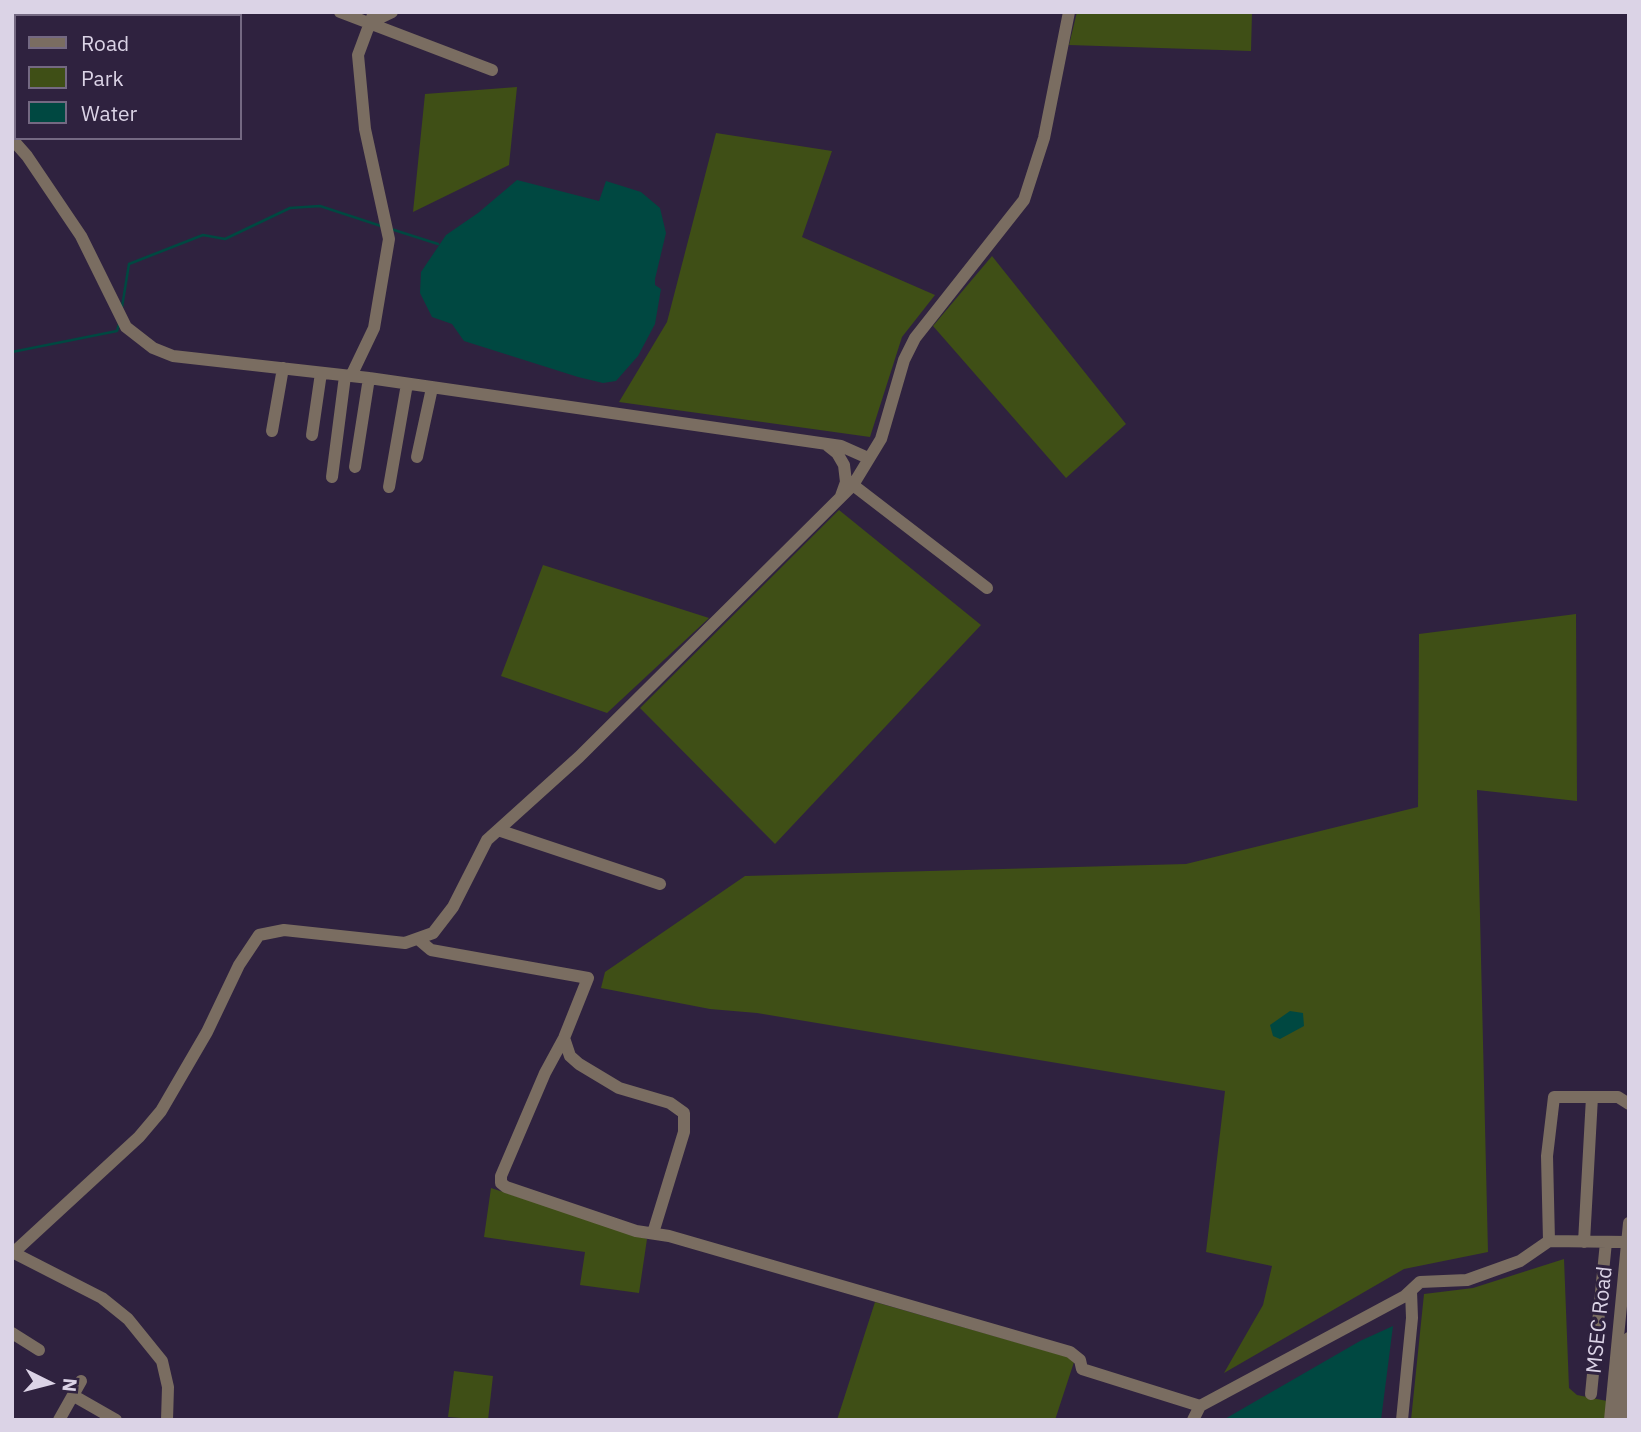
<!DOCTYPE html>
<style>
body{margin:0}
#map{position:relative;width:1641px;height:1432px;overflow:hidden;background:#2f223f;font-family:"IBM Plex Sans",sans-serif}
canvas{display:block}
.frame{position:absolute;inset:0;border:14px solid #dbd3e6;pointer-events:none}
.legend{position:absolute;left:14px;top:14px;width:228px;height:126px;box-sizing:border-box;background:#2f223f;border:2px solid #746982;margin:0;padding:9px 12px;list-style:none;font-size:21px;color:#dbd3e6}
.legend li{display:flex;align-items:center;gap:14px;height:35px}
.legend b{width:35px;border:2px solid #746982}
.north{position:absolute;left:14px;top:1348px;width:70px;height:70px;-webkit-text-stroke:5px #2f223f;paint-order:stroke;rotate:96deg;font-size:19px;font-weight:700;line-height:28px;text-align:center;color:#dbd3e6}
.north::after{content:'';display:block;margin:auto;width:24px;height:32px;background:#dbd3e6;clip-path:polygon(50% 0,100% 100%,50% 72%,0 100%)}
</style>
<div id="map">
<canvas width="1641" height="1432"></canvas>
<div class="frame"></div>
<ul class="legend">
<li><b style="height:9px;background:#7a6d61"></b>Road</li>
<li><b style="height:19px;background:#3f4f16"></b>Park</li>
<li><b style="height:19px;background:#004841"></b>Water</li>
</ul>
<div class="north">N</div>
</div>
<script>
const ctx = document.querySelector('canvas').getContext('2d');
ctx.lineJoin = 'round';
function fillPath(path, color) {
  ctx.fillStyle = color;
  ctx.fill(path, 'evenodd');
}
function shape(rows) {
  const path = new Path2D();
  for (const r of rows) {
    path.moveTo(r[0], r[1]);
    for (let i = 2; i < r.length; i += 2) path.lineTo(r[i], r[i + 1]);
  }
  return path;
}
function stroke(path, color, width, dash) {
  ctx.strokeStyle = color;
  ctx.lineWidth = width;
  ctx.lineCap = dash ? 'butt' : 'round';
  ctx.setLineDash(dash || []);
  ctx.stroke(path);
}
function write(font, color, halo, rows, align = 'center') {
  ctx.font = font + ' "IBM Plex Sans",sans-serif';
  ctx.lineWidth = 6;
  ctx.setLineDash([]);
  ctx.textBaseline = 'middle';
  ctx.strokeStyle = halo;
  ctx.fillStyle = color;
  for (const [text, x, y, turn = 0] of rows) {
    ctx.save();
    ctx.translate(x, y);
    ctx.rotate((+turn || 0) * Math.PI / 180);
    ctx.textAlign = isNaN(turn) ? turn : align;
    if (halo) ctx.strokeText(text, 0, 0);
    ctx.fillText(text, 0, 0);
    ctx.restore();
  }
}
const green = shape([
 [1077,12,1252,12,1251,51,1069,45],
 [517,87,509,165,413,212,425,94],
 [716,133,832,151,802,237,935,295,902,337,870,437,619,402,667,322],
 [992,256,1126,424,1066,478,933,326],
 [839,510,981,625,775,844,640,708],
 [543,565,709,618,607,713,501,676],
 [1576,614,1577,801,1477,790,1488,1252,1404,1269,1224,1373,1263,1305,1272,1266,1206,1252,1225,1091,757,1013,710,1009,601,988,605,972,745,876,1186,864,1418,807,1419,634],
 [491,1188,647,1239,639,1293,580,1285,585,1252,484,1237],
 [1564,1259,1569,1388,1577,1395,1607,1401,1605,1420,1411,1420,1424,1294,1473,1288],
 [875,1302,1075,1359,1055,1420,837,1420],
 [454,1371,493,1376,488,1420,448,1417]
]);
const water = shape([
 [517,180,599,201,606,181,641,192,660,208,666,233,655,279,655,285,661,289,655,324,638,356,616,381,603,383,578,377,464,341,452,324,432,317,420,293,421,272,446,235,478,213],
 [1290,1011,1303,1013,1304,1026,1280,1039,1273,1036,1270,1025],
 [1393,1326,1381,1420,1223,1420,1360,1341]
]);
const stream = shape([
 [391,229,438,244],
 [122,307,129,264,203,235,225,239,290,208,320,206,381,226],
 [12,352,117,331,119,324]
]);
const minor = shape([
 [198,12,207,16],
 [340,12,492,70],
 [45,16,46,12],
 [369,23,392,12],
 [12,57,16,57],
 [12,139,27,156,81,236,126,327,153,348,173,356,369,378,841,446,868,458],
 [351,376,374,328,389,239,365,129,358,55,374,12],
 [272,431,283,368],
 [312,435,321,373],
 [827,445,837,453,844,465,846,482,841,496],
 [417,457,432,388],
 [355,467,369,378],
 [332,477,345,376],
 [853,485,987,588],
 [389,487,407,384],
 [498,830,660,884],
 [418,939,431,950,588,978,564,1038,545,1073,501,1176,501,1183,506,1187,636,1231,669,1236,1070,1352,1080,1360,1082,1369,1200,1406,1405,1296,1420,1282,1467,1280,1520,1261,1549,1241],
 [564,1038,570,1056,579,1064,619,1088,670,1103,684,1113,684,1132,653,1233],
 [1584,1242,1592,1097],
 [1627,1242,1549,1241,1547,1156,1554,1097,1618,1097,1629,1104],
 [14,1253,102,1298,128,1319,162,1361,168,1387,167,1420],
 [12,1254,139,1137,161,1111,207,1032,239,965,259,935,284,930,405,943,433,933,453,907,487,840,579,757,853,485,881,439,904,360,915,338,1024,200,1044,138,1069,12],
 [12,1333,39,1350],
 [1591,1394,1606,1242],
 [74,1396,116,1420],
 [59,1420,81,1381],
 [1193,1420,1200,1406],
 [1402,1420,1412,1318,1411,1291],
 [1610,1420,1629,1223],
 [1621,1420,1629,1338]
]);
const streetNames = [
 ["MSEC Road",1600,1320,-84]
];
fillPath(green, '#3f4f16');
fillPath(water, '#004841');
stroke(stream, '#004841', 2.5);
stroke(minor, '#7a6d61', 12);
write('21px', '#dbd3e6', '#2f223f', streetNames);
</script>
